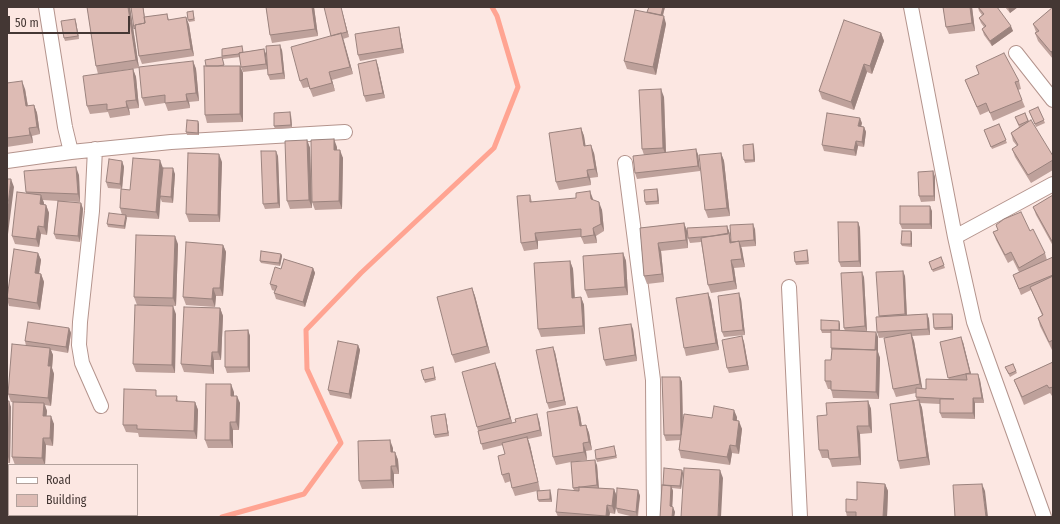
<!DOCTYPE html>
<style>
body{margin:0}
#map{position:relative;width:1060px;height:524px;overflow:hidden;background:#fce7e2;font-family:"Fira Sans Condensed",sans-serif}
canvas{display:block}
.frame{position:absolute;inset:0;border:8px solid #443734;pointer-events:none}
.legend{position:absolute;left:8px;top:464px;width:130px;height:52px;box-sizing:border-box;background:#fce7e2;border:1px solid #b2a19c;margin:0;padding:5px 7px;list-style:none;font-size:12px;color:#443734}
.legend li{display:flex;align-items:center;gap:8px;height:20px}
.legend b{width:20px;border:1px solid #b2a19c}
.scale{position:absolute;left:8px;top:16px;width:122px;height:18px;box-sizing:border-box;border:2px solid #443734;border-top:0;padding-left:5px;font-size:12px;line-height:14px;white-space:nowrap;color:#443734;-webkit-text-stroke:3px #fce7e2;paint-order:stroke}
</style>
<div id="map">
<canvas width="1060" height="524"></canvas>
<div class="frame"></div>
<ul class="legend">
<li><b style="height:5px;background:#fff"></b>Road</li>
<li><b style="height:11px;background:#ddbbb4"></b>Building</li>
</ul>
<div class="scale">50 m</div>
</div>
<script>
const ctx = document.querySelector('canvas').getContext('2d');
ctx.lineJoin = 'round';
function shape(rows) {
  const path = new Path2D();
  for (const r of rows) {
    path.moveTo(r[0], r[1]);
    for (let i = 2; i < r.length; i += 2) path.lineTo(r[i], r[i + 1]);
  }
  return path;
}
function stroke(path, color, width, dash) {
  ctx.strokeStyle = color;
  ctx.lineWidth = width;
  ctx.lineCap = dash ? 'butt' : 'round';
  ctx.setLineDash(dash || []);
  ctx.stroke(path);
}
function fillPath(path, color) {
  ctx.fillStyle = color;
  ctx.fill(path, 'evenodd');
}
const stream = shape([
 [222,517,304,494,341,443,307,369,306,330,361,273,494,148,518,87,497,16,492,7]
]);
const minor = shape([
 [911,7,955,237,974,322,1044,517],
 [1016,53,1053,100],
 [95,149,92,211,80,322,79,345,82,363,101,406],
 [71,152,171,142,345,132],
 [7,161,71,152,65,127,46,7],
 [625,163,653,380,654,517],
 [955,237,1053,184],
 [789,287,800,517]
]);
const wall = shape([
 [87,7,130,7,139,68,98,74,96,66],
 [131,7,143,7,145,17,167,14,169,20,186,17,189,25,194,56,142,64,139,56],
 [266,7,314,7,318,36,272,43,270,35],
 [341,7,349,37,343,39,353,74,332,80,335,91,313,97,309,87,303,88,300,81,331,36],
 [649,7,665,7,663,16,666,24,656,75,627,69,624,61,647,12],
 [943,7,972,7,975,31,949,34,946,27],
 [978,7,997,7,1013,31,992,46,984,35,982,29,984,27,981,23,979,18,982,15,979,11],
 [1005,7,1018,7,1010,13],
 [1053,7,1053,59,1038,41,1035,33,1036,32,1033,24],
 [193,11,195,21,189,22,188,20],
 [76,22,79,39,65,41,64,38],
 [399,27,400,32,404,53,360,61,358,55],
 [881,33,884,41,872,74,867,72,854,110,822,99,819,91],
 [243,49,243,52,264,49,266,54,268,69,243,72,241,67,240,57,223,59,222,56],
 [282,50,285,79,270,80,268,75],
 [222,57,224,66,240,66,243,73,243,122,207,123,205,115,206,66],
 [376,60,378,66,385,98,366,102,364,96],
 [193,61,196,69,199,101,189,102,190,108,168,111,165,103,145,106,142,98],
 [976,66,1019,81,1021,89,1018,90,1025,107,993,121,989,111,980,115,965,80,979,74],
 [133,69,136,77,139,108,129,109,130,115,110,118,108,112,90,114,87,106],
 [7,83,25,89,28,106,34,105,37,113,40,134,32,136,33,143,7,147],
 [664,97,666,152,698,154,700,171,637,179,635,173,644,155,642,149],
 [1038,107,1045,123,1036,127,1029,111],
 [1025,113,1029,121,1053,156,1053,170,1031,183,1015,157,1012,149,1017,146,1013,141,1011,133,1019,127,1015,117],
 [291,115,292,128,275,129,274,126],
 [862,123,861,126,864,127,866,132,864,147,858,146,856,156,824,151,822,145],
 [199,124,199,135,187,135,186,132],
 [999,124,1007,143,992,149,984,130],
 [581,128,584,136,585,146,594,153,598,177,590,178,591,185,559,190,556,182],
 [307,140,310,148,312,208,290,209,287,201],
 [753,144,754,147,755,162,745,163,744,160],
 [337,147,337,150,343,158,342,209,315,210,312,202],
 [721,153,724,161,730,216,708,218,705,210],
 [278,156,280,208,265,209,263,204],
 [122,161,124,167,122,189,108,188,106,182],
 [222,162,220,222,189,222,186,214],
 [163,168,175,174,173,203,162,202,160,197,159,219,126,217,125,229,108,227,107,224,122,215,120,208,130,190],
 [933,171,935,177,935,201,921,202,919,196],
 [79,175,80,202,59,201,81,203,83,209,80,242,56,239,54,234,58,201,43,200,44,204,46,205,49,213,47,235,41,234,39,247,15,244,12,236,26,193,26,192],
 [657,189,658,192,659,204,646,205,645,202],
 [530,195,532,202,593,200,602,210,604,231,596,236,597,243,584,244,581,237,538,241,538,249,524,251,521,243],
 [1053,195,1053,246,1036,215,1033,207],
 [932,211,932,229,902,229,900,224],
 [858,222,860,228,861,267,841,267,839,262],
 [684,223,687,231,688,248,661,251,664,282,647,284,644,276,640,228],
 [996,225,1030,231,1045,253,1047,260,1053,257,1053,350,1052,350,1040,326,1038,318,1042,315,1031,290,1021,295,1013,275,1019,272,1013,260,1008,263,996,240,993,232,998,230],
 [727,226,729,231,730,237,731,240,755,229,756,246,741,247,745,267,734,268,737,289,711,293,708,285,701,242,690,243,688,238],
 [911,231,912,234,912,247,902,246,901,244],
 [178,244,176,306,137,305,134,297],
 [223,245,226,252,223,296,216,296,215,307,186,305,183,297],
 [807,250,808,253,809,264,796,265,795,262],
 [38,253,41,260,39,273,41,274,44,282,40,310,9,306,7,299,7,295],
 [623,253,626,261,628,295,588,298,585,290],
 [281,254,282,256,280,266,261,263,260,261],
 [941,257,945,268,933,272,929,262],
 [570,261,573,269,575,298,581,297,584,305,585,334,541,337,538,329],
 [313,268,315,273,305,307,276,299,274,293,275,291,272,290,270,284,281,269],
 [905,276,907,315,927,314,929,319,930,335,912,336,914,341,922,389,926,389,949,379,940,342,963,342,971,374,980,380,984,403,975,403,975,419,942,418,940,413,940,404,920,403,922,408,930,465,900,469,898,461,917,401,916,397,916,393,896,397,893,389,891,337,879,338,877,332,880,317,879,316],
 [864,277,867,332,878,337,878,352,880,358,879,399,833,398,831,389,828,389,825,381,831,360,832,350,831,348,831,333,822,333,821,330,840,324,840,330,845,331,844,328],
 [472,288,475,296,490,353,455,363,452,355],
 [708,293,711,301,719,350,686,356,684,348],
 [741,299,745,335,724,337,722,332],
 [220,308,223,316,221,360,214,360,214,374,184,372,181,364],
 [176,314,175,373,136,372,133,364],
 [953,317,953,330,935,330,934,328],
 [69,328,71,333,68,353,51,350,53,355,52,368,54,374,51,406,45,405,47,411,46,416,54,424,53,446,46,445,45,465,15,465,12,457,13,402,11,402,8,394,26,346,25,341],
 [633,329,637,361,606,366,604,360],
 [248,330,250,336,250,372,227,373,225,367],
 [742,336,744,342,749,370,729,373,727,368],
 [358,345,360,350,351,399,330,395,328,390],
 [555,352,566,405,549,409,547,403],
 [1053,362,1053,396,1052,396,1050,393,1024,405,1014,380],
 [1013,364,1017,373,1010,377,1005,367],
 [433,367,436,380,425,383,424,380],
 [498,370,512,423,539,420,542,436,528,439,530,445,540,490,539,490,551,493,552,502,539,502,538,500,537,491,515,496,512,488,511,481,505,483,502,475,505,454,503,445,483,450,477,427],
 [680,377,682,382,683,422,712,418,737,417,737,420,742,429,739,454,732,453,730,465,681,458,679,450,680,440,666,441,664,435],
 [234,392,234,396,240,403,239,430,233,430,233,448,208,448,205,440],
 [158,396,177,396,178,402,195,402,198,410,197,439,139,437,138,433,126,432,123,425],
 [7,401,11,407,10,463,7,463],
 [868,401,871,409,872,433,860,434,861,465,832,467,829,458,822,458,819,450,827,415],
 [577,407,580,415,582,426,586,425,589,433,592,450,586,451,587,460,572,462,597,465,599,488,614,489,617,497,615,514,610,513,609,517,558,517,556,512,574,490,573,488,571,462,556,465,553,457],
 [446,417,449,436,435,438,434,435],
 [393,448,393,452,395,452,398,460,399,474,394,474,394,488,362,489,359,481],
 [615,449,617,458,597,462,596,459],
 [682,470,683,473,681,489,672,488,673,491,672,507,675,512,674,517,660,517,663,485],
 [885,484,888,491,887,517,847,517,846,512,857,500],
 [638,490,640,496,638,517,634,517,618,513,616,508]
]);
const shadedWall = shape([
 [128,7,130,7,139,68,136,60],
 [312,7,314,7,318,36,315,29],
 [341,7,349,37,347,32],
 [663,7,665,7,661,21,660,18],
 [970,7,972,7,975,31,972,23],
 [1008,7,1018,7,1010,13],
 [664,16,666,24,656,75,653,67],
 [186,17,189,25,194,56,191,49],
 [75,19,76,22,79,39,78,36],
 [1011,26,1013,31,992,46,990,41],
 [399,27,400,32,404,53,402,48],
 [341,33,344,41,353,74,350,67],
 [881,33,884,41,872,74,870,66],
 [280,45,282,50,285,79,283,73],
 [264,49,266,54,268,69,266,64],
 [1053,50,1053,58,1051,52],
 [376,60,378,66,385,98,383,93],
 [193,61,196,69,199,101,196,93],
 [864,64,867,72,854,110,851,102],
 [240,66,243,73,243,122,240,114],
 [133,69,136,77,139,108,136,100],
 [329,72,332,80,335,91,332,83],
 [22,81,25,89,29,114,26,106],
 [661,89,664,97,666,156,663,148],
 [186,94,189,102,190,108,187,101],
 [126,101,129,109,130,115,127,107],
 [34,105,37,113,40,134,37,127],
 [290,112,291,115,292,128,291,125],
 [860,118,862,123,860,131,858,126],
 [198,121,199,124,199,135,198,133],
 [864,127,866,132,864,147,862,142],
 [29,128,32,136,33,143,30,135],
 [581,128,584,136,587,154,584,146],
 [334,139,337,147,337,158,334,150],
 [307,140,310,148,312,208,309,200],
 [856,141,858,146,856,156,854,150],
 [753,144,754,147,755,162,754,160],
 [591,145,594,153,598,177,595,169],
 [696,149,698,154,700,171,698,166],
 [340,150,343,158,342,209,339,201],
 [276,151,278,156,280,208,278,203],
 [721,153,724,161,730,216,727,208],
 [219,154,222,162,220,222,218,215],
 [160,160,163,168,159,219,156,212],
 [122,161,124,167,122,189,120,184],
 [76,167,79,175,80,202,78,194],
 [173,168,175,174,173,203,171,197],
 [587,170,590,178,591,185,588,177],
 [933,171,935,177,935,201,934,196],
 [11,179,14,187,7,242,7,213],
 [657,189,658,192,659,204,658,201],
 [590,191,593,199,593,207,591,199],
 [41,195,44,203,43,212,40,204],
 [599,202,602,210,604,231,601,224],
 [81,203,83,209,80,242,78,236],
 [46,205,49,213,47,235,44,227],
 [930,206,932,211,932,229,930,224],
 [126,215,127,218,125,229,124,226],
 [858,222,860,228,861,267,859,261],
 [684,223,687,231,688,248,686,240],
 [753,224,755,229,756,246,754,240],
 [38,226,41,234,39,247,36,239],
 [727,226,729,231,730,237,731,241,733,251,728,235],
 [593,228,596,236,597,243,594,235],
 [911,231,912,234,912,247,911,244],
 [535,233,538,241,538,249,536,241],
 [175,236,178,244,176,306,173,298],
 [739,241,742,249,745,267,742,259],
 [658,243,661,251,664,282,662,274],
 [223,245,226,252,223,296,220,288],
 [7,253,8,257,7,271],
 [38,253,41,260,38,281,35,273],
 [623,253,626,261,628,295,625,287],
 [281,254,282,256,280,266,279,263],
 [731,260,734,268,737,289,734,281],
 [570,261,573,269,575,306,572,298],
 [313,268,315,273,305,307,303,302],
 [903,271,905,276,907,320,905,314],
 [862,272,864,277,867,332,865,326],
 [41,274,44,282,40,310,37,303],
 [213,288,216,296,215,307,212,299],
 [472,288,475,296,490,353,487,346],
 [708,293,711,301,719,350,716,343],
 [739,293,741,299,745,335,743,330],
 [581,297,584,305,585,334,583,326],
 [173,306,176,314,175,373,172,365],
 [220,308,223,316,221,360,218,352],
 [927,314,929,319,930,335,928,329],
 [952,314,953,317,953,330,952,327],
 [839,321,840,324,840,334,839,331],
 [631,324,633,329,637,361,635,355],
 [69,328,71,333,68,353,66,347],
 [248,330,250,336,250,372,248,367],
 [876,332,878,337,878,352,880,358,879,399,876,392,877,353,875,350],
 [911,333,914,341,923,392,920,384],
 [742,336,744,342,749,370,747,365],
 [961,337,963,342,972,378,970,373],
 [358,345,360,350,351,399,349,394],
 [553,347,555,352,566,405,564,400],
 [50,348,53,355,52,368,54,374,51,406,48,398,48,366],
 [212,352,214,360,214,374,211,366],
 [495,363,498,370,513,426,510,418],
 [978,374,980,380,984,403,982,398],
 [680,377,682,382,683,440,681,435],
 [231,384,234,392,234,404,231,396],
 [237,396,240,403,239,430,236,422],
 [973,398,975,403,975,419,973,413],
 [919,400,922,408,930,465,927,457],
 [9,401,11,407,10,463,8,457],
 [868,401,871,409,872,433,869,426],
 [195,402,198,410,197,439,194,431],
 [44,403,47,411,46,423,43,416],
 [577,407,580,415,583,434,580,426],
 [734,410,737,417,736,428,733,420],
 [445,414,446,417,449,436,448,433],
 [537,414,539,420,542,436,540,430],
 [51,416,54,424,53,446,50,438],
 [739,421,742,429,739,454,736,446],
 [230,422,233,430,233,448,230,440],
 [586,425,589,433,592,450,589,442],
 [857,426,860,434,861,465,859,457],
 [527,437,530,445,540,490,538,482],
 [43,438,46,445,45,465,42,458],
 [390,440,393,448,393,460,391,452],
 [583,443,586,451,587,460,584,452],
 [730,445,732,453,730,465,727,457],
 [395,452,398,460,399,474,396,466],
 [595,460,597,465,599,491,597,485],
 [391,466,394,474,394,488,391,480],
 [682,470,683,473,681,489,680,486],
 [720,470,723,478,721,517,718,517],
 [885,484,888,491,887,517,883,517],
 [982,484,985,491,988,517,986,517],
 [671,486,673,491,672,512,670,506],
 [614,489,617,497,615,514,612,506],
 [550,490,551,493,552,502,550,499],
 [638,490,640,496,637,517,636,512],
 [607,505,610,513,609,517,606,517,606,516],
 [673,507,675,512,674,517,672,517]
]);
const building = shape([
 [87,7,128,7,136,60,96,66,87,7],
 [131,7,143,7,145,23,135,25,135,28,134,29,131,7],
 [266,7,312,7,315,29,270,35,266,7],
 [324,7,341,7,347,32,331,36,324,7],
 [649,7,663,7,661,15,647,12,649,7],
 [943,7,970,7,972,23,946,27,943,7],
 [978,7,997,7,1011,26,990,41,982,29,986,26,979,18,984,14,978,7],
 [1053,7,1053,50,1051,52,1035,33,1039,31,1033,24,1053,7],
 [635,10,664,16,653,67,624,61,635,10],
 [193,11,194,19,188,20,187,12,193,11],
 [167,14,168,20,186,17,191,49,139,56,135,25,145,23,144,17,167,14],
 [75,19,78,36,64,38,61,21,75,19],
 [844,20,881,33,870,66,864,64,851,102,819,91,844,20],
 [399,27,402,48,358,55,355,34,399,27],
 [341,33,350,67,329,72,332,83,310,89,307,78,300,81,291,47,341,33],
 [280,45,283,73,268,75,266,46,280,45],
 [242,46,243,52,239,53,239,54,222,56,222,49,242,46],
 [264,49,266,64,241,67,239,53,264,49],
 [1004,53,1019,81,1015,82,1022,100,990,113,986,103,977,107,965,80,979,74,976,66,1004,53],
 [222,57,224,65,218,66,206,66,205,60,222,57],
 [376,60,383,93,364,96,358,64,376,60],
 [193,61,196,93,186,94,187,101,165,103,165,95,142,98,139,67,193,61],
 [204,66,240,66,240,114,205,115,204,66],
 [133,69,136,100,126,101,127,107,107,110,107,104,87,106,83,76,133,69],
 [22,81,26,106,34,105,37,127,29,128,30,135,7,138,7,83,22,81],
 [661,89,663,148,642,149,639,90,661,89],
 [1038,107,1044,120,1035,124,1029,111,1038,107],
 [290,112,291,125,274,126,274,113,290,112],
 [827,113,860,118,858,126,864,127,862,142,856,141,854,150,822,145,827,113],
 [1025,113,1028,121,1019,125,1015,117,1025,113],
 [187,120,198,121,198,133,186,132,187,120],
 [1031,120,1053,156,1053,160,1028,175,1012,149,1018,145,1011,133,1031,120],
 [999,124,1006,140,991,147,984,130,999,124],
 [581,128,584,146,591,145,595,169,587,170,588,177,556,182,549,133,581,128],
 [334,139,334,150,340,150,339,201,312,202,311,140,334,139],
 [307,140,309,200,287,201,285,141,307,140],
 [753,144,754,160,744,160,743,145,753,144],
 [696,149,698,166,635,173,633,156,696,149],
 [261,151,276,151,278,203,263,204,261,151],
 [188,153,219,154,218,215,186,214,188,153],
 [721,153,727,208,705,210,699,155,721,153],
 [133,158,160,160,156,212,120,208,121,189,130,190,133,158],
 [109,159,122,161,120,184,106,182,109,159],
 [76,167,78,194,26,192,24,171,76,167],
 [163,168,173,168,171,197,160,196,163,168],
 [933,171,934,196,919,196,918,172,933,171],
 [7,179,11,179,7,213,7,179],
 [657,189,658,201,645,202,644,190,657,189],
 [590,191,591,199,599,202,601,224,593,228,594,235,581,237,581,229,535,233,536,241,521,243,517,196,530,195,530,202,576,198,576,193,590,191],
 [17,192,41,195,40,204,46,205,44,227,38,226,36,239,12,236,17,192],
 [1053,195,1053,243,1033,207,1053,195],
 [58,201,81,203,78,236,54,234,58,201],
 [900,206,930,206,930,224,900,224,900,206],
 [1021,212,1030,231,1033,229,1045,253,1019,268,1011,252,1005,255,993,232,998,230,996,225,1004,219,1021,212],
 [109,213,126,215,124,226,107,224,109,213],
 [838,222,858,222,859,261,839,262,838,222],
 [684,223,686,240,658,243,662,274,644,276,640,228,684,223],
 [753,224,754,240,731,242,730,225,753,224],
 [727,226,728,234,713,236,688,238,687,228,727,226],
 [902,231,911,231,911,244,901,244,902,231],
 [729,233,730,243,739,241,742,259,731,260,734,281,708,285,701,238,729,233],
 [136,235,175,236,173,298,134,297,136,235],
 [186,242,223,245,220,288,213,288,212,299,183,297,186,242],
 [14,249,38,253,35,273,41,274,37,303,7,298,14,249],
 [807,250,808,261,795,262,794,252,807,250],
 [261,251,281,254,279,263,260,261,261,251],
 [623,253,625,287,585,290,583,256,623,253],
 [941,257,944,265,932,270,929,262,941,257],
 [1053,257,1053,275,1019,289,1013,275,1053,257],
 [284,259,313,268,303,302,274,293,277,286,270,284,275,267,281,269,284,259],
 [570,261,572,298,581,297,583,326,538,329,534,263,570,261],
 [903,271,905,314,879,316,876,272,903,271],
 [862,272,865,326,844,328,841,273,862,272],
 [1053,276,1053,340,1049,342,1038,318,1043,315,1030,287,1053,276],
 [472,288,487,346,452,355,437,297,472,288],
 [708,293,716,343,684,348,676,298,708,293],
 [739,293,743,330,722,332,718,296,739,293],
 [135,305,173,306,172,365,133,364,135,305],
 [184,307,220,308,218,352,212,352,211,366,181,364,184,307],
 [927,314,928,329,877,332,876,317,927,314],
 [933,314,952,314,952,327,934,328,933,314],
 [821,320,839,321,839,330,821,330,821,320],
 [28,322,69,328,66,347,25,341,28,322],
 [631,324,635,355,604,360,599,328,631,324],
 [248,330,248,367,225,367,225,331,248,330],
 [831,330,876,332,875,350,831,348,831,330],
 [911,333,920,384,893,389,884,338,911,333],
 [742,336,747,365,727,368,722,340,742,336],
 [961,337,970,373,948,378,940,342,961,337],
 [338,341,358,345,349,394,328,390,338,341],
 [12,344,50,348,48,366,51,366,48,398,8,394,12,344],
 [553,347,564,400,547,403,536,350,553,347],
 [832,349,877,350,876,392,831,390,831,381,825,381,825,360,831,360,832,349],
 [1053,362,1053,387,1049,388,1047,385,1022,397,1014,380,1053,362],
 [495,363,510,418,477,427,462,372,495,363],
 [1013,364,1016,371,1009,374,1005,367,1013,364],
 [433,367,435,378,424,380,421,370,433,367],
 [966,374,978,374,982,398,973,398,973,413,940,413,940,399,954,399,916,397,916,388,926,389,926,379,967,380,966,374],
 [662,377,680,377,681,435,664,435,662,377],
 [206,384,231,384,231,396,237,396,236,422,230,422,230,440,205,440,206,384],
 [124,389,156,390,156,396,177,396,176,401,195,402,194,431,137,429,137,425,123,425,124,389],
 [919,400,927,457,898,461,890,404,919,400],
 [7,401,9,401,8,457,7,457,7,401],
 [868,401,869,426,857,426,859,457,829,459,828,450,819,450,817,416,827,415,826,403,868,401],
 [13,402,44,403,43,416,51,416,50,438,43,438,42,458,12,457,13,402],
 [714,406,734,410,733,420,739,421,736,446,730,445,727,457,679,450,684,414,712,418,714,406],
 [577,407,580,426,586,425,589,442,583,443,584,452,553,457,547,412,577,407],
 [445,414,448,433,434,435,431,416,445,414],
 [537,414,540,430,481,444,478,431,516,422,515,419,537,414],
 [527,437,538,482,512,488,509,473,502,475,498,456,505,454,502,443,527,437],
 [390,440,391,452,395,452,396,466,391,466,391,480,359,481,358,441,390,440],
 [614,446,616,456,596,459,595,450,614,446],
 [595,460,597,485,573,488,571,462,595,460],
 [664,468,682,470,680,486,663,485,664,468],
 [684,468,720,470,718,517,681,517,684,468],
 [857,482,885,484,883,517,856,517,856,512,846,512,846,499,857,500,857,482],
 [982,484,986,517,955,517,953,485,982,484],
 [662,485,671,486,670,506,673,507,672,517,660,517,662,485],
 [579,487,614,489,612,506,607,505,606,516,556,512,558,489,579,491,579,487],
 [617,488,638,490,636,512,616,508,617,488],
 [550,490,550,499,538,500,537,491,550,490]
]);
stroke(stream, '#ffa492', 5);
stroke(minor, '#b4948d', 16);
stroke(minor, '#fff', 14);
fillPath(wall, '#bea19b');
fillPath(shadedWall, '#9b837e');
fillPath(building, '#ddbbb4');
stroke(building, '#9b837e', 1);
</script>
